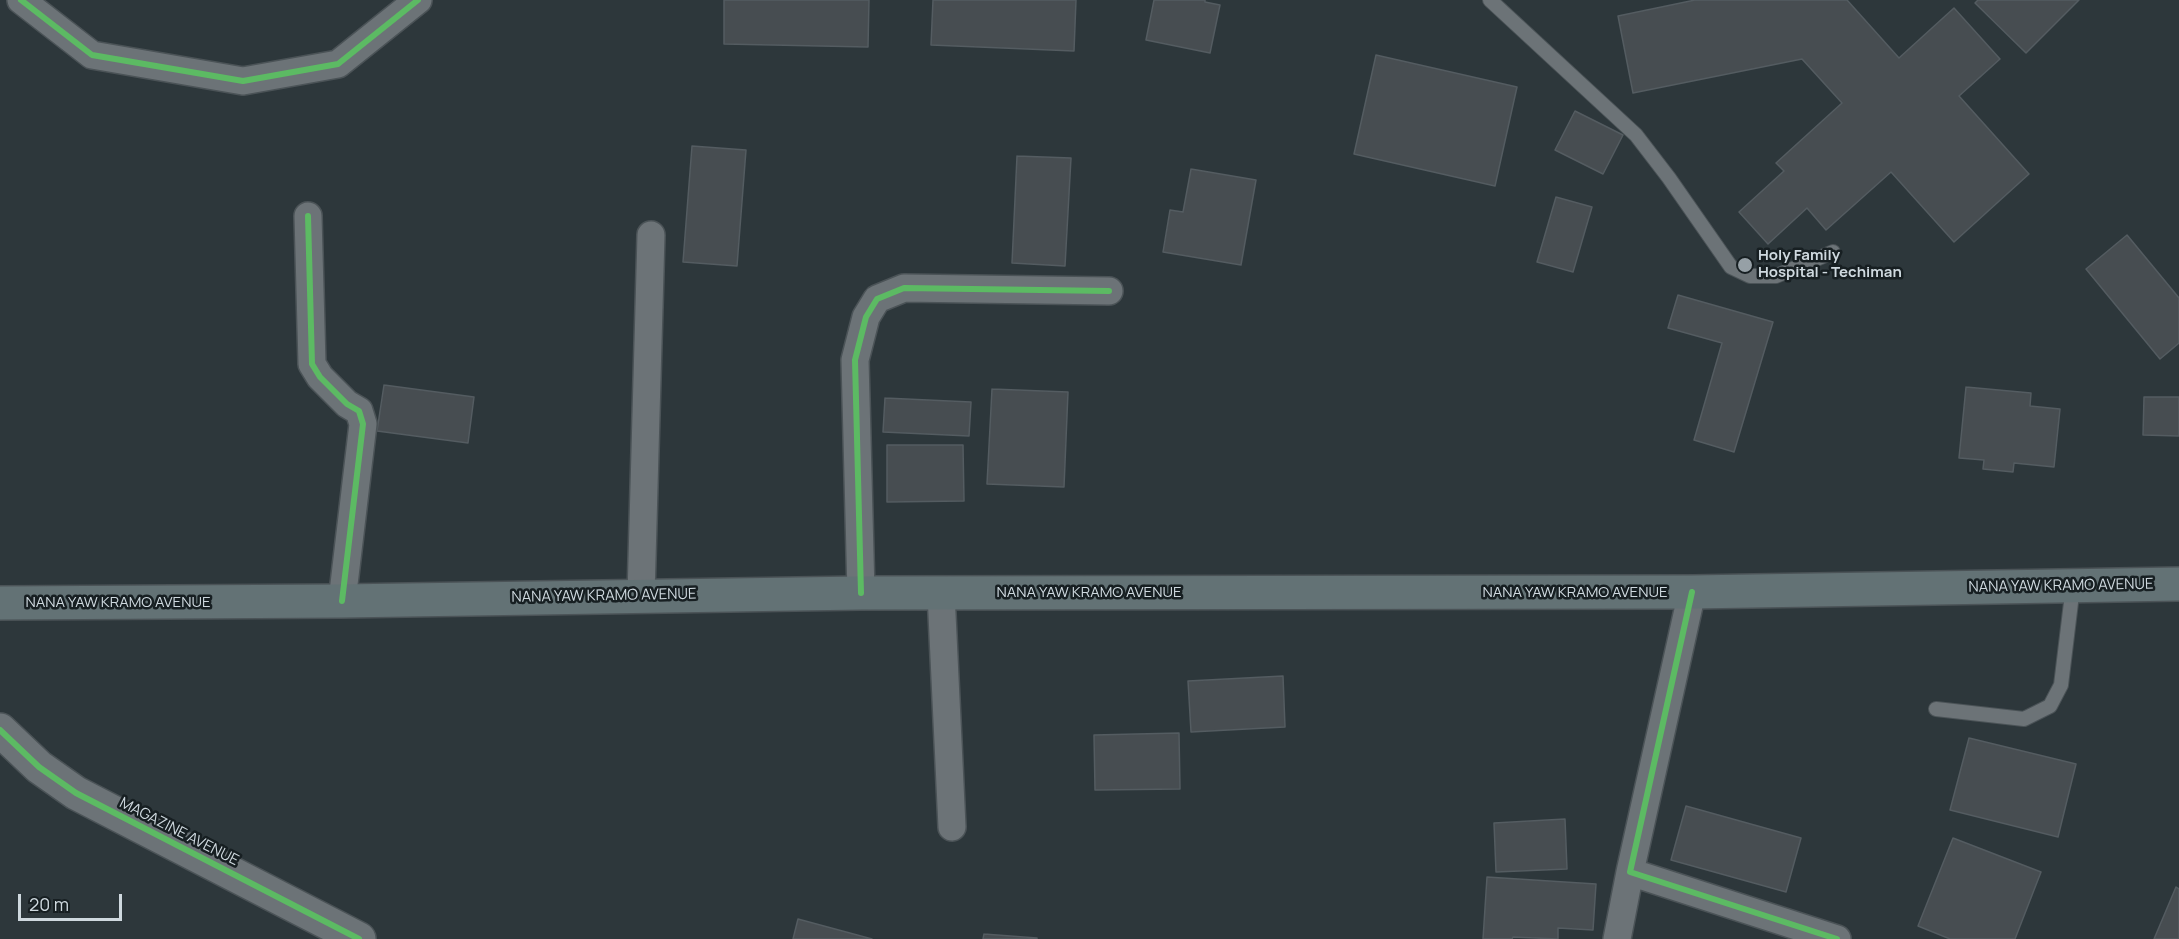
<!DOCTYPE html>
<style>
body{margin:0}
#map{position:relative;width:2179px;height:939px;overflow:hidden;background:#2d373b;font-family:Manrope,sans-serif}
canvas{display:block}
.scale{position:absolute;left:18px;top:894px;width:104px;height:27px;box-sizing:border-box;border:3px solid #cfd9df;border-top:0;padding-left:8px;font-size:18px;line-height:21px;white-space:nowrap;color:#cfd9df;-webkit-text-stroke:4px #171f22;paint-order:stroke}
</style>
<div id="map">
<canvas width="2179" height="939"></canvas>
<div class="scale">20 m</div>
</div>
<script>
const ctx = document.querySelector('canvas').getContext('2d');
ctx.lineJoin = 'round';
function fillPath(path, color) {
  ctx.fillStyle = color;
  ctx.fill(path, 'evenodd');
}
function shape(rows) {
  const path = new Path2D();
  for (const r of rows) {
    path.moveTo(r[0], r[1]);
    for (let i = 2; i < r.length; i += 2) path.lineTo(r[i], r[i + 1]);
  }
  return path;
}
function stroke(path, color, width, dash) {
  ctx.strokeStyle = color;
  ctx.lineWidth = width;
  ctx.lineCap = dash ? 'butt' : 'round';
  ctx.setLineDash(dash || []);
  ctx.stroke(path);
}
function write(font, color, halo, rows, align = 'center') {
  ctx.font = font + ' Manrope,sans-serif';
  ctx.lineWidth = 5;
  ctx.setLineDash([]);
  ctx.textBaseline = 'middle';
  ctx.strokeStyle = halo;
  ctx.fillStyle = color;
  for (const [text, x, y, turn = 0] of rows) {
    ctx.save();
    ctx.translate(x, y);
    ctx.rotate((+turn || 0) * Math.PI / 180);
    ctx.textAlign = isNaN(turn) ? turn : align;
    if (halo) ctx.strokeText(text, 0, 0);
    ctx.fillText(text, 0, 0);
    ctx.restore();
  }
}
const building = shape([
 [724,0,869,0,868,47,724,44,724,0],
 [933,0,1076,0,1074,51,931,45,933,0],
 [1154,0,1205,0,1205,2,1220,5,1210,53,1146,40,1154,0],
 [1695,0,1847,0,1899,58,1954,8,2000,59,1959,96,2029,174,1954,242,1891,172,1826,230,1807,208,1768,244,1739,212,1784,171,1776,163,1842,103,1802,59,1633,93,1618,16,1695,0],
 [1978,0,2079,0,2026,53,1975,3,1978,0],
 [1376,55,1517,87,1495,186,1354,154,1376,55],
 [1575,111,1623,135,1603,174,1555,150,1575,111],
 [692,146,746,150,737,266,683,262,692,146],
 [1017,156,1071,158,1065,266,1012,263,1017,156],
 [1191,169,1256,180,1241,265,1163,252,1170,210,1183,212,1191,169],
 [1556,197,1592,207,1573,272,1537,262,1556,197],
 [2127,235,2179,298,2179,343,2160,359,2086,269,2127,235],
 [1678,295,1773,322,1734,452,1694,440,1722,343,1668,328,1678,295],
 [384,385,474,397,468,443,377,431,384,385],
 [1966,387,2031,393,2030,406,2060,409,2054,467,2014,463,2013,472,1983,469,1984,460,1959,458,1966,387],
 [992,389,1068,392,1064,487,987,484,992,389],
 [2144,397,2179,397,2179,436,2143,435,2144,397],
 [885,398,971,402,969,436,883,432,885,398],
 [887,445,963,445,964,501,887,502,887,445],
 [1283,676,1285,727,1191,732,1188,681,1283,676],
 [1179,733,1180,789,1095,790,1094,735,1179,733],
 [1969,738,2076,764,2058,837,1950,810,1969,738],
 [1686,806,1801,838,1786,892,1671,860,1686,806],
 [1565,819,1567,869,1496,872,1494,823,1565,819],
 [1953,838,2041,872,2015,939,1950,939,1918,926,1953,838],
 [1487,877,1596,884,1593,930,1558,928,1558,939,1513,937,1512,939,1483,939,1487,877],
 [2176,887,2179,889,2179,939,2154,939,2176,887],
 [798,919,872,939,793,939,798,919],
 [984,934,1037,938,1037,939,983,939,984,934]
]);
const lane = shape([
 [1490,0,1636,135,1669,178,1731,267,1750,276,1776,276,1833,252],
 [1936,709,2024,719,2050,706,2061,685,2073,586]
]);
const street = shape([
 [21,0,92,55,243,81,338,64,418,0],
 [308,216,312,364,320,377,347,404,359,411,363,424,342,601],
 [1692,592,1630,872,1837,939],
 [861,593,855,360,866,317,877,299,904,288,1109,291],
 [941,593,952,827],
 [641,595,651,235],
 [1617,939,1630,872]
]);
const secondary = shape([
 [0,730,39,767,76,793,359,939]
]);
const primary = shape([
 [0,603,342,601,861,593,1692,592,2179,584]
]);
const cycleway = shape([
 [21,0,92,55,243,81,338,64,418,0],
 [308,216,312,364,320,377,347,404,359,411,363,424,342,601],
 [1692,592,1630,872,1837,939],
 [861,593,855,360,866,317,877,299,904,288,1109,291],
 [0,730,39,767,76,793,359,939]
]);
const markers = [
 [1745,265,8,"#96a0a6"]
];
const poiNames = [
 ["Holy Family",1758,256],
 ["Hospital - Techiman",1758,273]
];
const streetNames = [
 ["NANA YAW KRAMO AVENUE",2061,586,-1],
 ["NANA YAW KRAMO AVENUE",1089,593],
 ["NANA YAW KRAMO AVENUE",1575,593],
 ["NANA YAW KRAMO AVENUE",604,596,-1],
 ["NANA YAW KRAMO AVENUE",118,603],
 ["MAGAZINE AVENUE",179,832,27]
];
fillPath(building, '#474d51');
stroke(building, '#545c61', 1.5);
stroke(lane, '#4b5357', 16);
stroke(street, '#4b5357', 30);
stroke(secondary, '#4b5357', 36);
stroke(primary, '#4b5357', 36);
stroke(lane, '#6c7377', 14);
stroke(street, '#6c7377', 27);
stroke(secondary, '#6c7377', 33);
stroke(primary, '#637275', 33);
stroke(cycleway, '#5cba63', 6);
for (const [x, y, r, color] of markers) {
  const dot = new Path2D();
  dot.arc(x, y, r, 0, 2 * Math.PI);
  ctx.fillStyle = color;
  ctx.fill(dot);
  stroke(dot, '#171f22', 2);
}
write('bold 15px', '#cfd9df', '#171f22', poiNames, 'left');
write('15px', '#cfd9df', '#171f22', streetNames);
</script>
